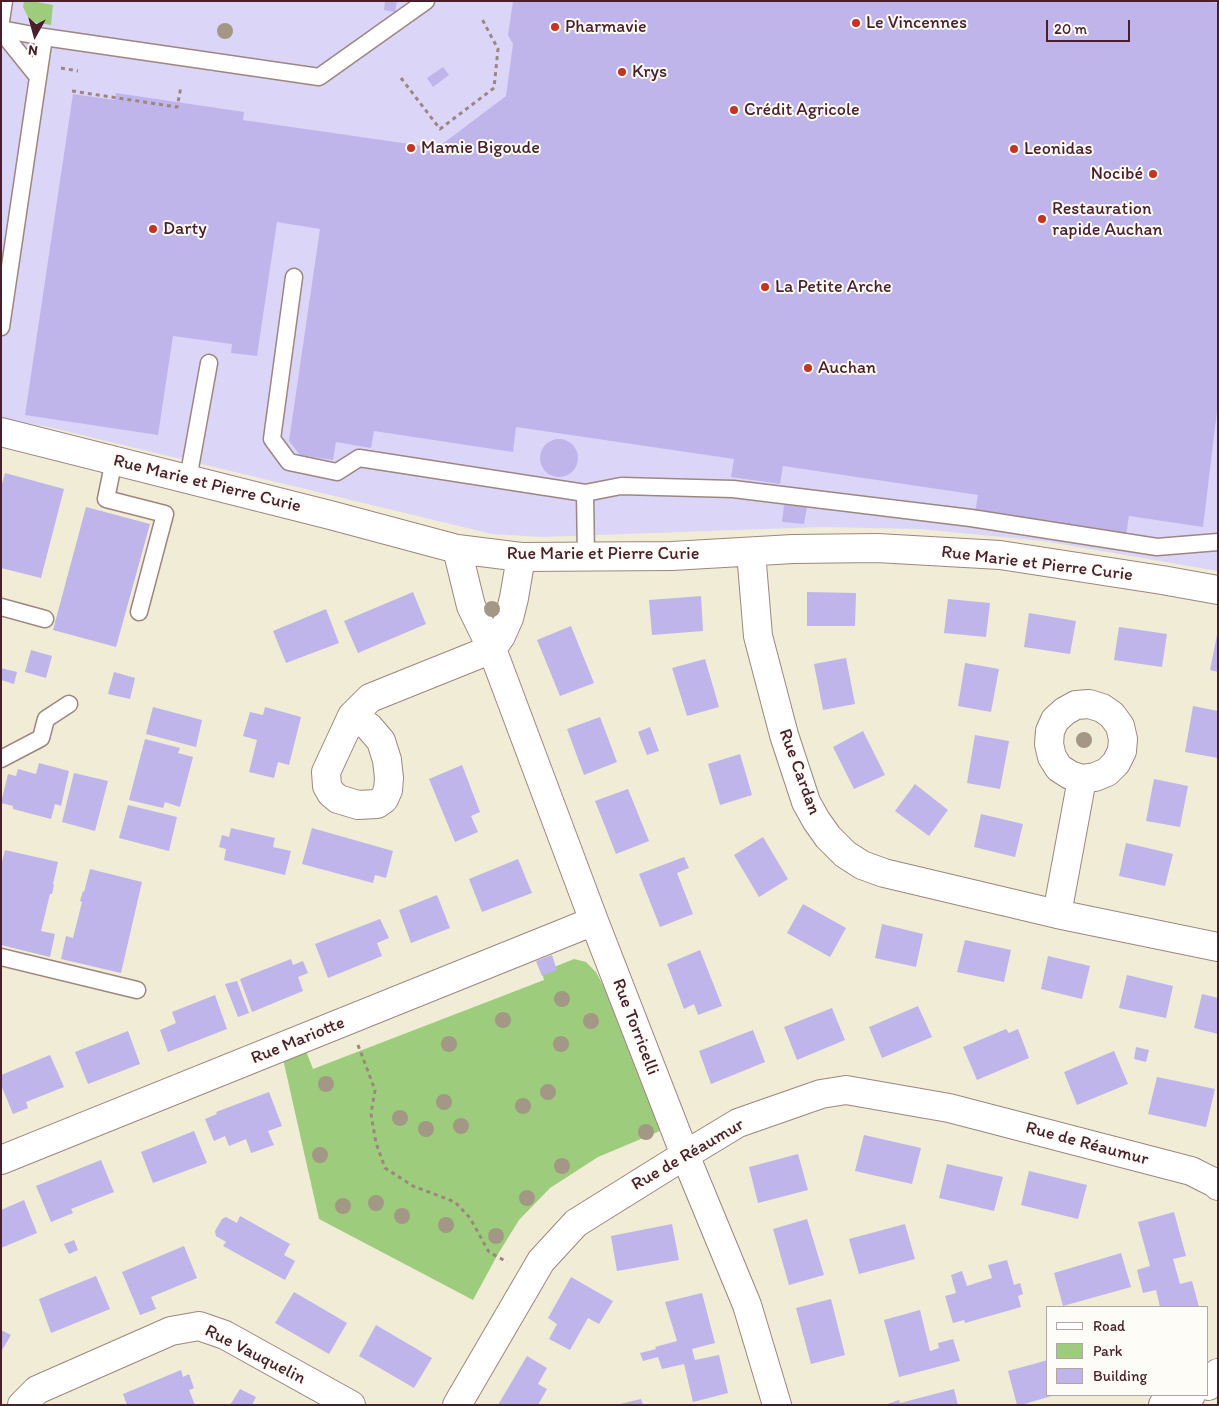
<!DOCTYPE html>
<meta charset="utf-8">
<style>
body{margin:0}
#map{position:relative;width:1219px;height:1406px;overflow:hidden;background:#f0ecd5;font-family:Itim,sans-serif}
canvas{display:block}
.frame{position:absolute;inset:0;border:2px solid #4a1f2b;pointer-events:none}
.legend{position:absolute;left:1046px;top:1306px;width:162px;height:90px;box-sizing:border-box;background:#fdfcf7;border:1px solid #b5a4a5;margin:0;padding:6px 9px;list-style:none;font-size:15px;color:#4a1f2b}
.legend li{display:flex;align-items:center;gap:10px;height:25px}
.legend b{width:25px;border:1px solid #b5a4a5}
.north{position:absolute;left:10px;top:10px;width:50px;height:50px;-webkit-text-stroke:4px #fdfcf7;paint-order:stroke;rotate:187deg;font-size:14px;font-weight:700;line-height:20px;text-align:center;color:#4a1f2b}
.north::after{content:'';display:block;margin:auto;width:18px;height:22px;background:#4a1f2b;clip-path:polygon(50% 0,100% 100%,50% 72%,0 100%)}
.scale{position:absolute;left:1046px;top:20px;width:84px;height:22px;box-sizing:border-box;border:2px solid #4a1f2b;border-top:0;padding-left:6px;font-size:15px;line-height:18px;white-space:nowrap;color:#4a1f2b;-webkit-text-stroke:4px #fdfcf7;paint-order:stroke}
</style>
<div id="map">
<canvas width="1219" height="1406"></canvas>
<div class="frame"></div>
<ul class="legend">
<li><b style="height:6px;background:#fff"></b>Road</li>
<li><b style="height:14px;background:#9dcd7c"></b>Park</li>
<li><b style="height:14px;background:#c0b5ea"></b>Building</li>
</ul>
<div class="north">N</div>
<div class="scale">20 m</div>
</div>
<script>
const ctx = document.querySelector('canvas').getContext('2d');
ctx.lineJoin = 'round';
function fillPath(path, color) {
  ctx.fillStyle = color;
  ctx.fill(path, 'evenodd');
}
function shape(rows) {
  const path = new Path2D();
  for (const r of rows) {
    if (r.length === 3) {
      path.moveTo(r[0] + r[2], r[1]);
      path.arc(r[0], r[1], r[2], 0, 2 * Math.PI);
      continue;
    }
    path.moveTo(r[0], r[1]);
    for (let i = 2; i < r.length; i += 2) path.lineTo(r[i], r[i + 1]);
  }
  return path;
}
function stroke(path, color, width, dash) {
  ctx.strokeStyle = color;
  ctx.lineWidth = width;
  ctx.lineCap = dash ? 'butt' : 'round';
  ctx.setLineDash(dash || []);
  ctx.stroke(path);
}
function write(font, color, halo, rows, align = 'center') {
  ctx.font = font + ' Itim,sans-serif';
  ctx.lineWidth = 4;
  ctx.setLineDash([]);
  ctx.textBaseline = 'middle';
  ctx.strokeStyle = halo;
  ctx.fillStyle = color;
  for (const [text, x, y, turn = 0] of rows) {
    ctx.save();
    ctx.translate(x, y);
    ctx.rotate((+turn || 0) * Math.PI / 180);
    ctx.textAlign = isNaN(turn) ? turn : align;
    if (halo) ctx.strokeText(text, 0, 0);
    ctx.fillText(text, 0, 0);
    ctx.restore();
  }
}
const built = shape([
 [1,1,1218,1,1218,571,1044,541,920,529,821,527,542,537,492,534,44,426,1,420]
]);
const green = shape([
 [24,1,37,1,37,2,53,5,51,25,33,22,28,17,23,7],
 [574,959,586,962,596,972,606,991,660,1131,598,1157,550,1188,519,1220,498,1254,473,1300,319,1219,283,1059,306,1051,313,1069,544,980,542,972]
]);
const building = shape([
 [385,1,397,1,395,12,384,10],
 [513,1,1203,1,1218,3,1218,403,1203,527,1129,516,1126,535,975,512,978,495,783,466,780,484,731,477,734,459,516,427,513,452,374,431,371,448,336,442,333,460,300,455,289,441,320,229,277,222,257,356,231,353,232,344,173,336,158,435,25,415,73,94,115,100,116,93,244,112,243,120,437,148,506,96,513,44,508,35],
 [443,67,449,75,433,87,427,78],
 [559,458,19],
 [5,473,64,489,41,578,1,568,1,488],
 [784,505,807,507,804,524,782,522],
 [86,507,150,524,116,647,53,630],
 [413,592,426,624,358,653,344,621],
 [807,592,856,593,855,626,807,626],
 [701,596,703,631,652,635,649,600],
 [948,599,990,603,986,637,944,633],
 [326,609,339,643,286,663,273,631],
 [1029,613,1076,621,1070,654,1024,647],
 [571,626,594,683,560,696,537,640],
 [1119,627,1167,634,1162,667,1114,660],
 [1217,635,1218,635,1218,672,1210,670],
 [31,650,52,656,46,678,25,672],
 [846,658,855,704,823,710,814,664],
 [705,659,719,707,687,716,672,668],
 [965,663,999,669,991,712,958,706],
 [1,668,17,672,14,684,1,680],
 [114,672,135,678,130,699,108,694],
 [1193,706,1218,711,1218,758,1185,752],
 [153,707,202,720,196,747,146,734],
 [265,707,301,717,289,765,278,762,274,778,249,772,257,740,243,736,250,712,263,715],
 [600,717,617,762,584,775,567,729],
 [650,727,659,751,647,755,638,732],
 [863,731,885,775,854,789,833,747],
 [975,735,1009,741,1000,789,967,783],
 [145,739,180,748,178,753,193,757,180,807,165,802,163,808,129,800],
 [740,754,752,795,720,805,708,764],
 [39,763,69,771,61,806,55,804,51,819,13,809,13,806,1,803,8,774,16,776,18,769,36,774],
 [462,765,480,812,471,816,478,832,455,842,429,779],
 [74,773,108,781,95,831,62,822],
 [1154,779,1188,786,1180,827,1146,821],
 [915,784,948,810,929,836,895,811],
 [628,789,649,841,616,854,595,801],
 [128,805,177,817,169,851,119,838],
 [981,814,1023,824,1015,857,974,847],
 [231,828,275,838,273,847,291,851,285,875,224,860,226,849,219,847,222,835,229,837],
 [312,828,393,851,386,878,375,875,373,883,302,864],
 [763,837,788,879,759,897,734,855],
 [1126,843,1173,854,1165,886,1119,876],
 [5,850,58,862,53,884,54,885,52,894,50,894,41,931,55,934,50,957,1,945,1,866],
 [684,857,689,868,677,873,693,914,660,927,639,874],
 [518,859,532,893,482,912,469,879],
 [90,869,142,882,121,973,61,959,66,936,73,938,82,902,80,901,83,891,84,892],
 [437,895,450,928,411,943,399,910],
 [803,904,846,928,830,957,787,933],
 [380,919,389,938,377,943,382,956,328,978,315,944],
 [882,924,923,934,916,967,875,958],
 [965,940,1011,950,1004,982,957,972],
 [700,950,722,1006,698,1015,694,1004,684,1009,667,964],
 [552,955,557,970,542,976,536,961],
 [1048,956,1090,966,1082,999,1041,989],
 [291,959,293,965,303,961,308,973,298,977,303,991,252,1012,240,979],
 [1127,975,1173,986,1166,1018,1119,1008],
 [237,981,249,1013,238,1017,225,984],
 [1202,994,1218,998,1218,1034,1194,1028],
 [215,995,227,1029,168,1052,160,1030,176,1023,172,1012],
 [918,1006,932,1037,882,1058,869,1027],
 [832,1008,845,1040,797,1060,784,1027],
 [1006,1029,1009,1033,1018,1029,1029,1058,977,1080,963,1047],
 [753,1030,765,1062,711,1084,699,1051],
 [128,1031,140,1064,88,1084,75,1052],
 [1136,1047,1149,1050,1146,1062,1134,1059],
 [1114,1051,1128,1084,1077,1105,1064,1072],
 [50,1055,64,1087,26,1102,28,1108,13,1114,1,1085,1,1075],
 [1157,1077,1215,1089,1206,1127,1148,1114],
 [269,1092,282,1126,268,1131,274,1145,251,1153,246,1139,229,1146,225,1136,214,1141,205,1119,217,1114,216,1112],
 [194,1131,207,1163,153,1183,141,1152],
 [864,1135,921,1148,912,1184,855,1171],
 [798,1154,808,1190,758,1203,749,1167],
 [101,1160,114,1192,71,1209,73,1213,51,1222,36,1186],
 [947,1164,1003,1177,994,1211,939,1198],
 [1029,1171,1087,1185,1078,1219,1021,1205],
 [24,1200,37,1233,1,1248,1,1210],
 [1174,1212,1186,1256,1173,1259,1180,1284,1192,1281,1199,1307,1160,1307,1156,1290,1143,1293,1137,1270,1150,1266,1138,1222],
 [240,1216,290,1244,284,1255,295,1261,285,1280,223,1246,226,1242,216,1236,215,1231,222,1219,226,1217,237,1223],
 [807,1219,824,1275,789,1285,773,1229],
 [672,1224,679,1260,617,1271,611,1236],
 [905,1224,915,1259,859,1274,849,1239],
 [74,1240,78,1250,69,1254,64,1244],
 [184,1246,197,1278,151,1297,156,1309,140,1315,122,1272],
 [1121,1253,1131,1287,1063,1306,1054,1273],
 [1007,1260,1014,1285,1020,1283,1023,1294,1018,1296,1021,1307,965,1323,964,1320,953,1323,945,1296,956,1293,951,1275,962,1271,967,1286,992,1278,988,1265],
 [96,1276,110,1309,51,1333,39,1299],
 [571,1277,613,1301,599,1324,588,1318,570,1350,549,1339,557,1324,548,1318],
 [294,1292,347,1323,329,1354,275,1323],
 [702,1293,715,1343,692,1349,695,1360,719,1355,728,1393,693,1402,684,1364,662,1369,658,1357,643,1361,640,1353,656,1349,655,1347,677,1341,665,1302],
 [831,1299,845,1355,811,1364,796,1308],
 [920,1310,930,1351,939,1348,938,1343,953,1339,960,1361,899,1377,884,1320],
 [376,1325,432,1358,414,1388,359,1356],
 [1,1330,11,1335,1,1352],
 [527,1356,547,1368,538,1384,547,1389,538,1405,498,1405],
 [1048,1360,1048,1395,1055,1395,1021,1405,1017,1405,1008,1371],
 [181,1370,183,1377,189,1374,194,1388,189,1390,195,1405,127,1405,123,1394],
 [240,1389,256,1397,252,1405,230,1405],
 [954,1389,958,1405,884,1405,899,1400,900,1403],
 [641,1399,643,1405,620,1405,620,1404]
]);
const path = shape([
 [61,68,78,71],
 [401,78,440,129,494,88,498,49,482,19],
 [72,91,177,107,181,87],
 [358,1045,375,1090,371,1114,376,1143,385,1168,413,1186,455,1202,470,1218,489,1252,507,1262]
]);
const lane = shape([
 [1,21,4,1],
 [1,29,44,37,319,77,426,1],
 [1,31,38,77],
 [294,277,272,439,289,462,337,472,359,458,585,493,586,557],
 [1,327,44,37],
 [114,460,106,499,165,514,139,612],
 [188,479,209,363],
 [585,493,621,486,733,489,971,518,1157,547,1218,542],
 [1,607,45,619],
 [1,759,41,738,46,719,69,704],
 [1,957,137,990]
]);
const street = shape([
 [1,432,330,515,457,549,521,557,672,556,793,549,877,548,1000,555,1162,580,1218,590],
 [457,549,471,606,492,649,501,636,509,618,514,598,521,557],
 [751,552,758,636,784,735,806,802,816,820,828,837,845,854,862,865,884,873,1057,914,1218,947],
 [352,716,369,727,381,741,387,760,389,778,388,790,384,799,377,804,358,805,338,799,331,793,327,786,326,772,352,716,370,698,492,649,594,921,685,1155,747,1305,777,1405],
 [1057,914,1082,779,1070,775,1059,768,1052,757,1049,744,1050,731,1055,720,1065,711,1076,705,1089,704,1102,708,1112,715,1120,726,1123,739,1122,751,1116,763,1107,772,1095,777,1082,779],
 [1,1160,594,921],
 [1208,1386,1218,1373],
 [22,1405,37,1390,171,1331,199,1326,225,1335,351,1405],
 [457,1405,541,1261,576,1223,685,1155,738,1123,821,1094,846,1090,949,1108,1191,1171,1215,1183,1218,1186],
 [1163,1405,1191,1395]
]);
const trees = [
 [225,31],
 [492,609],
 [1084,740],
 [562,999],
 [503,1020],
 [591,1021],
 [449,1044],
 [561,1044],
 [326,1084],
 [548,1092],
 [444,1102],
 [523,1106],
 [400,1118],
 [461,1126],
 [426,1129],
 [646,1132],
 [320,1155],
 [562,1166],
 [527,1198],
 [376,1203],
 [343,1206],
 [402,1216],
 [446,1225],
 [496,1236]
];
const markers = [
 [856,23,5,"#c8321e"],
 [555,27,5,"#c8321e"],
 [622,72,5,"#c8321e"],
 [734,110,5,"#c8321e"],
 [411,148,5,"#c8321e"],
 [1014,149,5,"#c8321e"],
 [1153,174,5,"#c8321e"],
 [1042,219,5,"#c8321e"],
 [153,229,5,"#c8321e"],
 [765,287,5,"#c8321e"],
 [808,368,5,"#c8321e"]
];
const poiNames = [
 ["Le Vincennes",866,23],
 ["Pharmavie",565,27],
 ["Krys",632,72],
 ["Crédit Agricole",744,110],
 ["Mamie Bigoude",421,148],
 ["Leonidas",1024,149],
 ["Nocibé",1143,174,"right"],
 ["Restauration",1052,209],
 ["rapide Auchan",1052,230],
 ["Darty",163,229],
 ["La Petite Arche",775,287],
 ["Auchan",818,368]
];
const streetNames = [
 ["Rue Marie et Pierre Curie",207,484,14],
 ["Rue Marie et Pierre Curie",603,554],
 ["Rue Marie et Pierre Curie",1037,564,7],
 ["Rue Cardan",799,772,70],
 ["Rue Torricelli",635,1027,69],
 ["Rue Mariotte",298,1041,-22],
 ["Rue de Réaumur",1087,1144,15],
 ["Rue de Réaumur",688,1155,-30],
 ["Rue Vauquelin",255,1355,27]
];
fillPath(built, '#dbd6f7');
fillPath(green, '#9dcd7c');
fillPath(building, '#c0b5ea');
stroke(lane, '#9d8680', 19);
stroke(street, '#9d8680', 30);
stroke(path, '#9d8680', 3, [4, 4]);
stroke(lane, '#fff', 16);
stroke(street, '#fff', 28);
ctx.fillStyle = '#a29885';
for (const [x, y] of trees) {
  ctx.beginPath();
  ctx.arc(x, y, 8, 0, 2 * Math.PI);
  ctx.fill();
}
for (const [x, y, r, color] of markers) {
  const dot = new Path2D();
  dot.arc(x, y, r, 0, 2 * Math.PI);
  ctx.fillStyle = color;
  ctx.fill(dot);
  stroke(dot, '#fdfcf7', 2);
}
write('18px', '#4a1f2b', '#fdfcf7', poiNames, 'left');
write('18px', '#4a1f2b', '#fdfcf7', streetNames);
</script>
